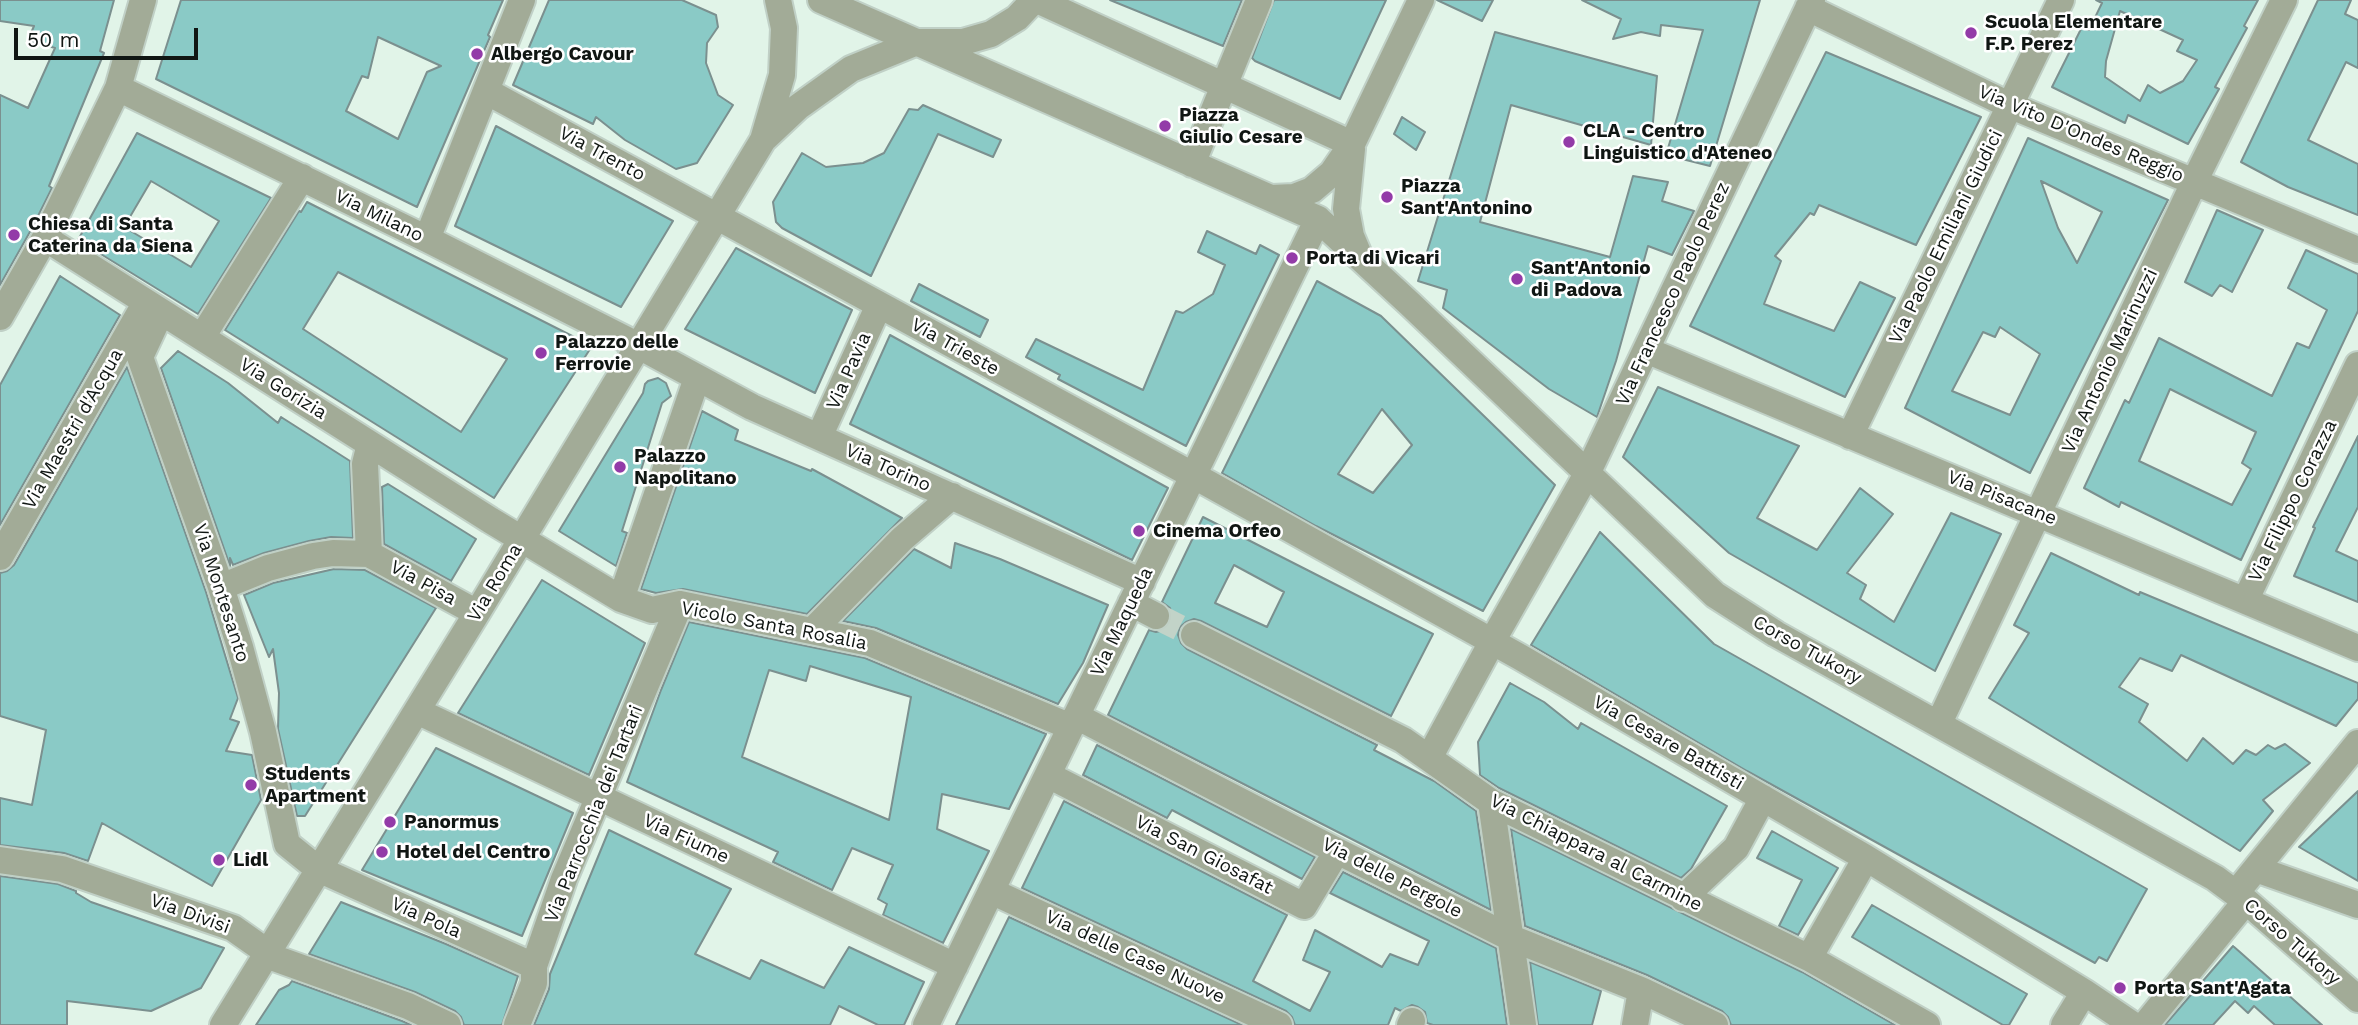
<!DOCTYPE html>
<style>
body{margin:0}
#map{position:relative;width:2358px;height:1025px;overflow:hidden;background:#e1f4e8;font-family:"Work Sans",sans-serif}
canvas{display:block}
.scale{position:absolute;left:14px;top:28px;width:184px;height:32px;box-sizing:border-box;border:4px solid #101613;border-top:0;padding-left:9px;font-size:21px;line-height:24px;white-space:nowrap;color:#101613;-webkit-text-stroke:5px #fff;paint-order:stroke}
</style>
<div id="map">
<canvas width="2358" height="1025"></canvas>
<div class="scale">50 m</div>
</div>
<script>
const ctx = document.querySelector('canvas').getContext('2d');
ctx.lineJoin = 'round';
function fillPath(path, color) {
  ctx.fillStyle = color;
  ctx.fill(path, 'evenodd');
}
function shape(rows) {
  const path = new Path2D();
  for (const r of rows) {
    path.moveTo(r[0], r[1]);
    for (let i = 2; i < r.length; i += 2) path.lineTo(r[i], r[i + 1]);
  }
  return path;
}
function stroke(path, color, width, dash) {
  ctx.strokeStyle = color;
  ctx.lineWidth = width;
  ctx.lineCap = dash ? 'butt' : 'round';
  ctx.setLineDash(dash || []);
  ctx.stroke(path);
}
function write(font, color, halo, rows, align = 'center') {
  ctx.font = font + ' "Work Sans",sans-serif';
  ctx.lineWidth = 5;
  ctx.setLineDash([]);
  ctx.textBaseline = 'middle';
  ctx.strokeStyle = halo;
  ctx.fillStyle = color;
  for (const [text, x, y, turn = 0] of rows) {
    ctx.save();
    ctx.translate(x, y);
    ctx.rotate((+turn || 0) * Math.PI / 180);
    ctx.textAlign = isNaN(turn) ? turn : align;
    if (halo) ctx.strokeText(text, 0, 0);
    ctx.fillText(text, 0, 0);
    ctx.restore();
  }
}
const building = shape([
 [0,0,114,0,100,51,104,53,49,186,52,188,31,230,0,285,0,95,28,108,55,48,28,40,34,26,0,21,0,0],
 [181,0,503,0,488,35,490,37,417,207,156,79,181,0],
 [378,37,441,66,427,72,398,139,346,111,362,76,368,78,378,37],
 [549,0,682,0,716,15,718,27,707,43,706,63,718,95,733,105,697,163,676,169,625,140,596,117,593,124,513,85,549,0],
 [1110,0,1242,0,1223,46,1110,0],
 [1274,0,1386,0,1340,99,1255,61,1252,58,1274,0],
 [1437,0,1493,0,1482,21,1437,0],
 [1582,0,1760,0,1710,166,1666,155,1703,30,1661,25,1660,36,1641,32,1613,39,1621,19,1582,0],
 [2096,0,2258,0,2244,26,2247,28,2215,87,2219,89,2188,144,2128,115,2125,123,2052,87,2082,27,2089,30,2102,3,2096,0],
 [2120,11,2183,40,2177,51,2197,60,2183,81,2160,93,2148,85,2140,101,2105,77,2106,61,2120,11],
 [2318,0,2351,0,2345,14,2358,20,2358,68,2346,62,2308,140,2358,164,2358,215,2288,187,2241,162,2318,0],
 [1495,32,1657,76,1651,145,1511,105,1480,222,1610,257,1633,176,1668,182,1662,201,1694,211,1672,255,1648,246,1616,361,1597,417,1549,389,1443,308,1447,290,1418,281,1495,32],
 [1826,52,1981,117,1916,245,1819,205,1814,215,1810,213,1775,256,1781,261,1764,304,1834,331,1860,282,1895,298,1845,397,1690,326,1826,52],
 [923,105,1001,140,993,157,938,134,871,276,782,228,776,222,773,202,802,153,826,167,863,163,884,153,909,109,918,110,923,105],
 [1402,117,1425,132,1416,150,1394,134,1402,117],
 [496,126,673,221,621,307,455,226,496,126],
 [137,133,271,198,198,314,78,240,137,133],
 [151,181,219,221,191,267,124,227,151,181],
 [2028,138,2168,200,2030,473,1905,408,2028,138],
 [2041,181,2102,212,2077,263,2058,228,2041,181],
 [2000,327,2040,354,2010,415,1952,391,1983,332,1995,337,2000,327],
 [307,202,592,346,494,498,225,330,299,211,301,212,307,202],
 [338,272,507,359,461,432,303,329,338,272],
 [2217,210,2263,230,2232,292,2220,285,2212,296,2185,282,2217,210],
 [1207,231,1256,254,1260,245,1279,255,1186,446,1058,379,1060,375,1026,357,1036,339,1143,390,1176,311,1183,313,1213,294,1225,265,1198,252,1207,231],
 [736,248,852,310,815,393,685,329,736,248],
 [2306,250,2358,274,2358,311,2241,560,2121,502,2119,507,2084,488,2125,400,2129,403,2159,338,2272,396,2297,343,2309,348,2327,310,2288,288,2306,250],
 [2170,389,2256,432,2242,463,2251,469,2232,505,2139,461,2170,389],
 [60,276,120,315,0,525,0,385,60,276],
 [1317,281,1381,316,1555,485,1483,611,1316,526,1222,473,1317,281],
 [1382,409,1412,445,1373,493,1338,474,1382,409],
 [919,284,988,320,980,337,911,301,919,284],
 [890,335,1168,488,1132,560,850,424,890,335],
 [178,351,228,383,278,423,281,417,350,461,353,538,331,537,309,541,264,553,233,565,230,558,230,566,161,368,178,351],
 [127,367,206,592,238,698,230,719,239,722,226,751,252,755,261,800,212,886,102,823,88,861,64,853,0,845,0,798,32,805,46,730,0,716,0,573,7,571,14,565,127,367],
 [658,378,666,383,671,396,662,403,622,531,627,533,616,566,559,531,643,393,645,384,648,381,658,378],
 [1658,387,1799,446,1757,518,1817,550,1860,488,1893,514,1847,573,1866,585,1860,599,1894,622,1951,513,2001,534,1935,671,1729,553,1623,457,1658,387],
 [702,411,738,430,735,440,811,471,812,469,902,518,807,614,683,589,656,593,641,589,702,411],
 [2358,436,2358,507,2336,551,2358,561,2358,602,2294,576,2315,528,2313,527,2358,436],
 [388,484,476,539,451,581,384,544,382,487,388,484],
 [1203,517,1433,634,1391,716,1201,621,1194,619,1186,622,1180,627,1178,635,1181,643,1187,649,1377,745,1374,750,1434,781,1476,811,1491,910,1108,715,1149,630,1156,632,1164,630,1170,623,1172,616,1170,608,1162,602,1203,517],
 [1234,565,1284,592,1267,627,1215,603,1234,565],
 [1600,532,1714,644,2147,889,2107,961,2099,957,2095,963,1747,771,1531,645,1600,532],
 [955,543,1000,559,1108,605,1083,663,1058,704,876,628,843,621,914,549,951,568,955,543],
 [2051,553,2139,595,2140,592,2358,683,2358,699,2336,726,2181,655,2172,671,2140,658,2119,687,2148,704,2139,722,2187,761,2203,738,2233,764,2246,750,2256,755,2268,745,2275,749,2285,744,2310,763,2263,800,2273,811,2240,851,1989,698,2029,633,2014,625,2051,553],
 [334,569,365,570,436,608,305,816,297,816,278,729,279,693,273,649,269,657,244,595,273,583,334,569],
 [542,580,645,643,589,775,458,713,542,580],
 [689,622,865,658,1046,734,1009,809,942,794,937,829,989,851,943,943,883,915,887,904,878,899,893,865,852,848,832,890,773,862,778,852,627,782,661,690,689,622],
 [810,666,911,697,889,820,742,757,769,670,806,681,810,666],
 [1510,683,1544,702,1578,729,1581,723,1727,806,1691,869,1681,878,1499,788,1480,775,1478,742,1510,683],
 [1097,745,1315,857,1302,879,1172,810,1167,818,1083,775,1097,745],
 [436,748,573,813,522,936,362,870,436,748],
 [2358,791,2358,881,2299,847,2358,791],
 [1064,801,1287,915,1253,981,1310,1011,1330,972,1303,960,1315,930,1382,967,1390,954,1418,965,1429,941,1330,893,1343,872,1496,948,1507,1025,1433,1025,1427,1023,1425,1012,1418,1007,1412,1005,1401,1011,1395,1008,1388,1025,1295,1025,1292,1017,1286,1011,1022,888,1064,801],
 [1511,829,1802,972,1895,1025,1731,1025,1728,1017,1722,1011,1647,975,1525,926,1511,829],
 [609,830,731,889,695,954,750,979,761,960,824,988,849,947,924,982,904,1025,878,1025,839,1006,830,1025,534,1025,549,989,550,974,609,830],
 [1772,831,1838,868,1798,935,1779,926,1802,880,1757,858,1772,831],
 [0,876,58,884,76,891,76,893,91,902,224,948,201,988,151,1011,67,1001,67,1025,0,1025,0,876],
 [341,902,446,944,518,976,502,1025,464,1025,461,1017,455,1011,415,992,309,954,341,902],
 [1872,905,2027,994,2009,1025,2003,1025,1852,937,1872,905],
 [1009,917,1242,1025,956,1025,1009,917],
 [2233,946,2241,953,2322,1025,2275,1025,2254,1006,2248,1013,2235,1001,2213,1025,2165,1025,2233,946],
 [1530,962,1601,991,1592,1025,1538,1025,1530,962],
 [292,981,402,1021,411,1025,256,1025,279,990,289,985,292,981]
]);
const minorTunnel = shape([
 [1156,616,1194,635]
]);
const minor = shape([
 [821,0,1318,219,1410,304,1715,595,1776,634,2215,878,2246,901,2358,999],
 [1037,0,1352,144],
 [1808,8,2009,105,2358,250],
 [118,88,427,239,639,346,752,407,1142,582],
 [486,91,1209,484,1520,657,1866,858,2084,992,2133,1025],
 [765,138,798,107,851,69,917,42,963,42,991,34,1017,18,1034,0],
 [1352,149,1346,209,1351,236,1359,255],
 [1192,164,1259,0],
 [1272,198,1294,197,1312,190,1332,173,1352,144,1421,0],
 [45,238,490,520,621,599,652,610,680,604,870,643,1071,727],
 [427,239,522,0],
 [161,312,140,357,221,587,240,647,263,732,287,844,318,869,534,966],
 [0,317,45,238,118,88,143,0],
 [202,337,302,177],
 [1646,350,2358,648],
 [1850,436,2061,0],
 [819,437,879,305],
 [369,554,365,464,370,444],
 [0,557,146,302],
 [221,587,268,568,313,556,333,553,369,554,477,613],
 [621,599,697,378],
 [2246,599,2358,365],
 [1131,603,1156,616],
 [812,631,902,539,952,496],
 [1194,635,1403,740,1491,802,1809,958,1927,1025],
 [417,711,955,966],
 [1076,716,1337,851,1509,937,1641,990,1715,1025],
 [1939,723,2200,170,2284,0],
 [1429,758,1498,631,1587,474,1812,0],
 [1048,775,1304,906,1337,851],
 [1491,802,1523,1025],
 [0,860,62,869,233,928,277,959,408,1006,448,1025],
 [2256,869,2358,905],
 [991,891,1279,1025],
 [2236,893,2358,743],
 [1683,898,1736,848,1763,798],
 [1809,958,1866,858],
 [223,1025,477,613,763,140,782,75,784,28,778,0],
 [517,1025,534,983,534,966,564,879,680,604],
 [926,1025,1318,219],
 [1410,1025,1412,1021],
 [1635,1025,1641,990],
 [2064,1025,2084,992],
 [2145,1025,2246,901]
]);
const markers = [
 [1971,33,7,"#933ba8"],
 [477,54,7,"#933ba8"],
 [1165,126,7,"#933ba8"],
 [1569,142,7,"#933ba8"],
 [1387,197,7,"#933ba8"],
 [14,235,7,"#933ba8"],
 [1292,258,7,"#933ba8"],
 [1517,279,7,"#933ba8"],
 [541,353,7,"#933ba8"],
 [620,467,7,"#933ba8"],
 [1139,531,7,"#933ba8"],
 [251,785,7,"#933ba8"],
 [390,822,7,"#933ba8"],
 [382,852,7,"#933ba8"],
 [219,860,7,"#933ba8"],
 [2120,988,7,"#933ba8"]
];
const poiNames = [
 ["Scuola Elementare",1985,22],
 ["F.P. Perez",1985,44],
 ["Albergo Cavour",491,54],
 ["Piazza",1179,115],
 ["Giulio Cesare",1179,137],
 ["CLA - Centro",1583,131],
 ["Linguistico d'Ateneo",1583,153],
 ["Piazza",1401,186],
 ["Sant'Antonino",1401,208],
 ["Chiesa di Santa",28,224],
 ["Caterina da Siena",28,246],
 ["Porta di Vicari",1306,258],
 ["Sant'Antonio",1531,268],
 ["di Padova",1531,290],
 ["Palazzo delle",555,342],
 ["Ferrovie",555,364],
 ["Palazzo",634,456],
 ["Napolitano",634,478],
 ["Cinema Orfeo",1153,531],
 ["Students",265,774],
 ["Apartment",265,796],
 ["Panormus",404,822],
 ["Hotel del Centro",396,852],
 ["Lidl",233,860],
 ["Porta Sant'Agata",2134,988]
];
const streetNames = [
 ["Via Vito D'Ondes Reggio",2081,134,23],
 ["Via Trento",602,154,28],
 ["Via Milano",379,216,26],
 ["Via Paolo Emiliani Giudici",1946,237,-64],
 ["Via Francesco Paolo Perez",1673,294,-65],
 ["Via Trieste",955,347,29],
 ["Via Antonio Marinuzzi",2110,361,-65],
 ["Via Pavia",849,371,-66],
 ["Via Gorizia",283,389,32],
 ["Via Maestri d'Acqua",73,429,-60],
 ["Via Torino",888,468,24],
 ["Via Pisacane",2002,498,22],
 ["Via Filippo Corazza",2293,501,-64],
 ["Via Pisa",423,583,29],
 ["Via Roma",495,583,-59],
 ["Via Montesanto",221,593,72],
 ["Via Maqueda",1122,622,-64],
 ["Vicolo Santa Rosalia",774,626,11],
 ["Corso Tukory",1807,650,29],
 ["Via Cesare Battisti",1668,743,30],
 ["Via Parrocchia dei Tartari",594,814,-68],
 ["Via Fiume",686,839,25],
 ["Via Chiappara al Carmine",1596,853,27],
 ["Via San Giosafat",1204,855,27],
 ["Via delle Pergole",1392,878,27],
 ["Via Divisi",190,914,20],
 ["Via Pola",426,918,24],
 ["Corso Tukory",2292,942,41],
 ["Via delle Case Nuove",1135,957,25]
];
fillPath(building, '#8acac6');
stroke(building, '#7b908f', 2);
stroke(minorTunnel, '#c2d3c8', 26, [26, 13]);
stroke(minor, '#c0d0c6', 30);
stroke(minor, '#a2ab97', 26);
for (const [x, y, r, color] of markers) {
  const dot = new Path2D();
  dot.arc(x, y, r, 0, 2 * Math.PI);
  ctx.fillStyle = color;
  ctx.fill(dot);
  stroke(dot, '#fff', 2.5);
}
write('bold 19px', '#101613', '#fff', poiNames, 'left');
write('19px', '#101613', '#fff', streetNames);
</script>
